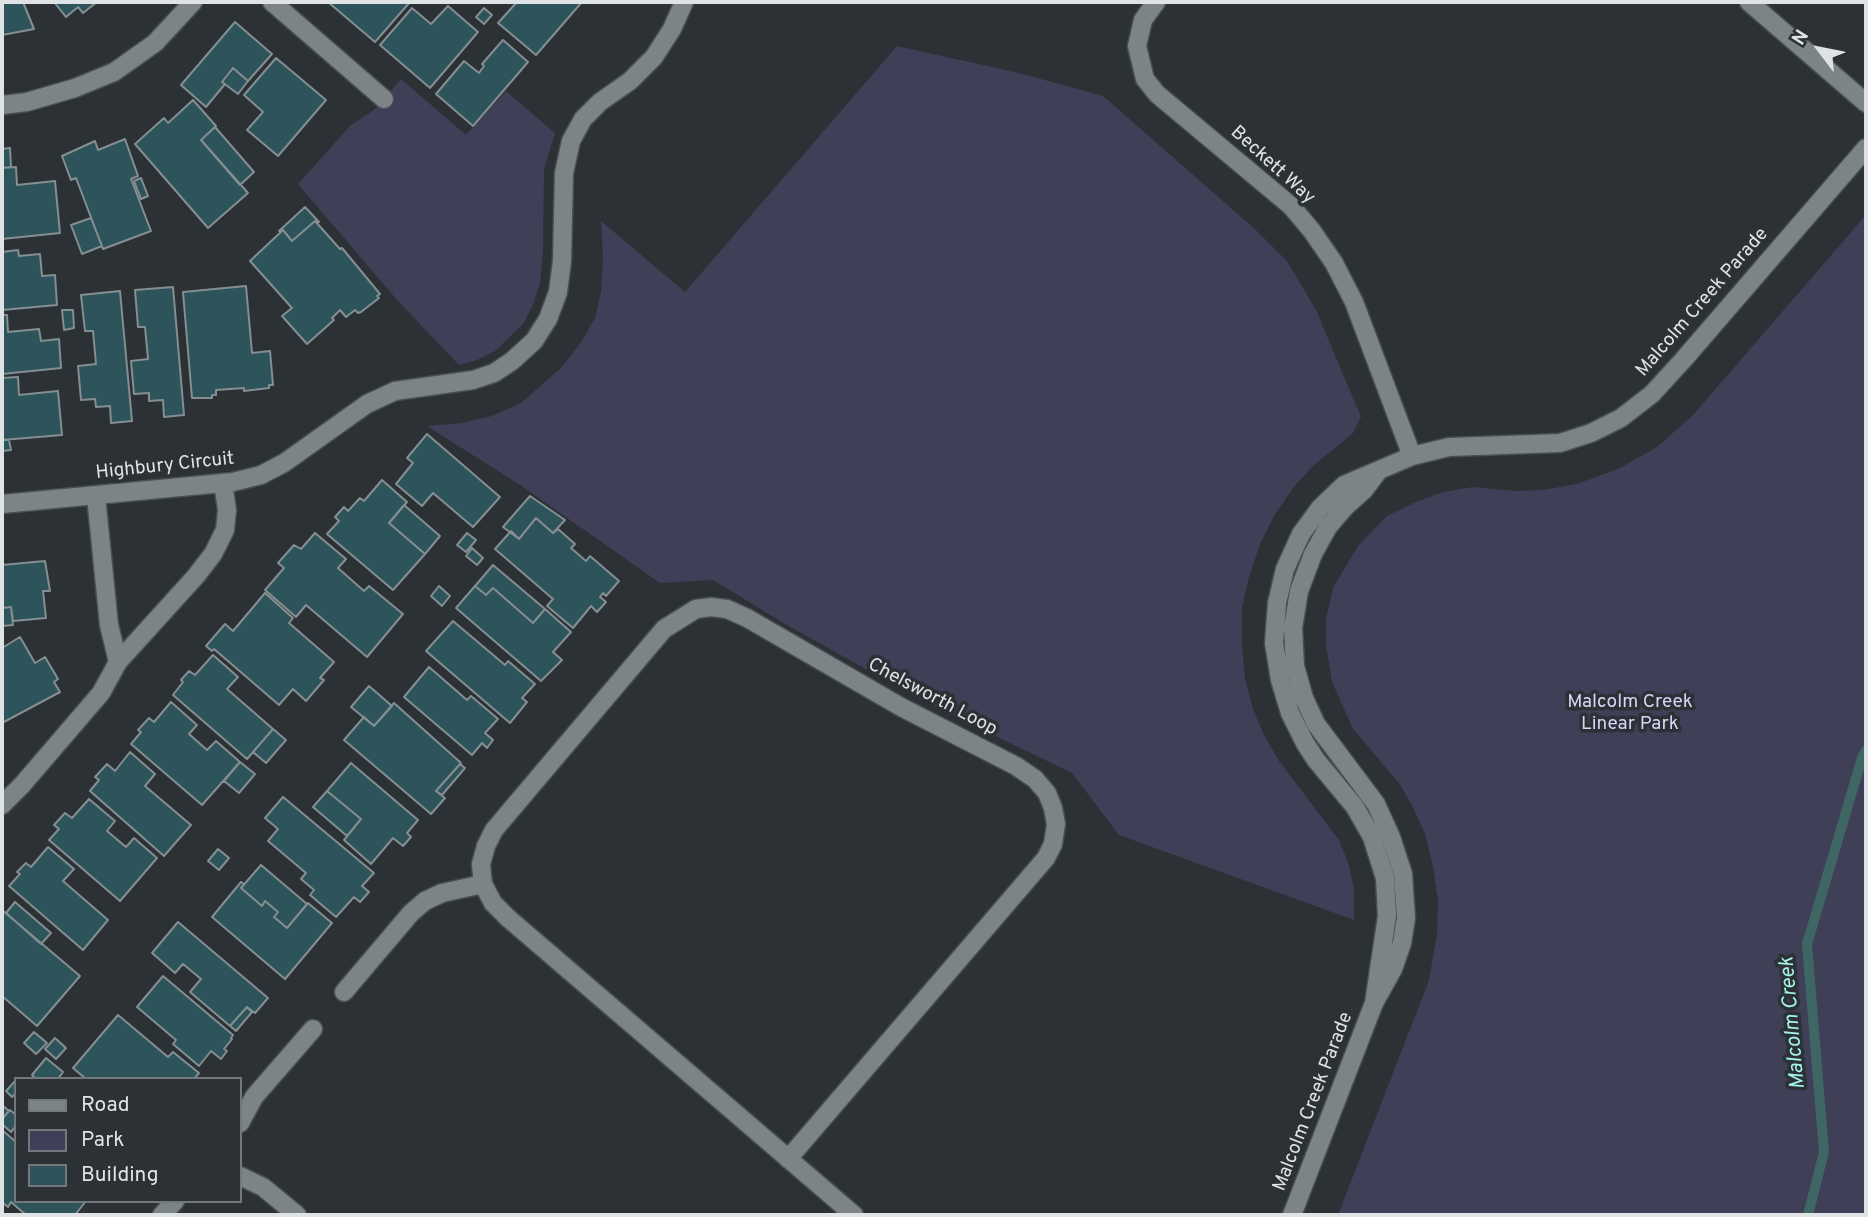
<!DOCTYPE html>
<style>
body{margin:0}
#map{position:relative;width:1868px;height:1217px;overflow:hidden;background:#2b3135;font-family:Overpass,sans-serif}
canvas{display:block}
.frame{position:absolute;inset:0;border:4px solid #dfe3e6;pointer-events:none}
.legend{position:absolute;left:14px;top:1077px;width:228px;height:126px;box-sizing:border-box;background:#2b3135;border:2px solid #73787c;margin:0;padding:9px 12px;list-style:none;font-size:21px;color:#dfe3e6}
.legend li{display:flex;align-items:center;gap:14px;height:35px}
.legend b{width:35px;border:2px solid #73787c}
.north{position:absolute;left:1784px;top:14px;width:70px;height:70px;-webkit-text-stroke:5px #2b3135;paint-order:stroke;rotate:302deg;font-size:19px;font-weight:700;line-height:28px;text-align:center;color:#dfe3e6}
.north::after{content:'';display:block;margin:auto;width:24px;height:32px;background:#dfe3e6;clip-path:polygon(50% 0,100% 100%,50% 72%,0 100%)}
</style>
<div id="map">
<canvas width="1868" height="1217"></canvas>
<div class="frame"></div>
<ul class="legend">
<li><b style="height:9px;background:#7d8488"></b>Road</li>
<li><b style="height:19px;background:#403f58"></b>Park</li>
<li><b style="height:19px;background:#2d535b"></b>Building</li>
</ul>
<div class="north">N</div>
</div>
<script>
const ctx = document.querySelector('canvas').getContext('2d');
ctx.lineJoin = 'round';
function fillPath(path, color) {
  ctx.fillStyle = color;
  ctx.fill(path, 'evenodd');
}
function shape(rows) {
  const path = new Path2D();
  for (const r of rows) {
    path.moveTo(r[0], r[1]);
    for (let i = 2; i < r.length; i += 2) path.lineTo(r[i], r[i + 1]);
  }
  return path;
}
function stroke(path, color, width, dash) {
  ctx.strokeStyle = color;
  ctx.lineWidth = width;
  ctx.lineCap = dash ? 'butt' : 'round';
  ctx.setLineDash(dash || []);
  ctx.stroke(path);
}
function write(font, color, halo, rows, align = 'center') {
  ctx.font = font + ' Overpass,sans-serif';
  ctx.lineWidth = 7;
  ctx.setLineDash([]);
  ctx.textBaseline = 'middle';
  ctx.strokeStyle = halo;
  ctx.fillStyle = color;
  for (const [text, x, y, turn = 0] of rows) {
    ctx.save();
    ctx.translate(x, y);
    ctx.rotate((+turn || 0) * Math.PI / 180);
    ctx.textAlign = isNaN(turn) ? turn : align;
    if (halo) ctx.strokeText(text, 0, 0);
    ctx.fillText(text, 0, 0);
    ctx.restore();
  }
}
const green = shape([
 [897,46,1019,73,1103,96,1256,230,1287,261,1316,310,1361,417,1353,433,1313,466,1293,488,1274,516,1260,544,1249,577,1242,608,1242,647,1245,678,1253,709,1264,735,1279,761,1339,840,1349,865,1354,890,1354,920,1119,835,1072,773,921,700,780,621,713,580,660,583,520,485,427,426,461,423,492,416,521,403,562,367,582,341,596,316,601,291,603,259,601,221,685,292],
 [401,79,466,135,506,91,555,133,544,169,543,250,540,284,532,307,523,324,495,351,477,360,459,365,398,301,298,184,351,125,374,110],
 [1866,215,1866,1215,1338,1215,1429,980,1437,934,1438,901,1433,867,1425,834,1413,807,1399,783,1353,729,1332,682,1326,644,1326,619,1333,588,1358,546,1387,516,1416,502,1443,492,1473,487,1515,491,1543,490,1577,484,1620,468,1657,447,1693,415]
]);
const stream = shape([
 [1808,1215,1824,1152,1807,944,1862,758,1866,750]
]);
const building = shape([
 [2,2,23,2,34,29,2,35,2,2],
 [54,2,97,2,83,13,78,7,66,17,54,2],
 [328,2,410,2,375,42,328,2],
 [517,2,582,2,536,55,498,23,517,2],
 [448,6,478,32,430,88,380,45,412,8,431,24,448,6],
 [484,8,492,15,484,24,476,17,484,8],
 [235,22,272,54,248,81,233,68,222,82,225,84,206,107,181,85,235,22],
 [503,40,528,62,473,126,436,94,464,61,479,73,484,66,482,64,503,40],
 [276,58,326,100,278,156,247,130,263,112,244,95,276,58],
 [233,68,248,81,238,94,222,82,233,68],
 [193,100,216,126,201,140,248,193,208,228,135,144,164,118,168,123,193,100],
 [215,127,254,172,240,185,201,140,215,127],
 [125,139,138,176,131,179,151,231,103,249,76,178,71,180,62,156,95,141,98,150,125,139],
 [10,148,11,167,2,168,2,149,10,148],
 [16,167,17,185,55,181,60,233,2,239,2,168,16,167],
 [141,178,148,196,141,199,134,181,141,178],
 [305,207,319,222,315,221,292,241,283,230,279,231,305,207],
 [91,218,102,246,82,254,71,225,91,218],
 [315,221,340,249,342,248,380,294,377,296,379,298,361,312,358,313,355,310,346,317,340,310,332,318,334,320,307,344,282,316,292,308,250,261,283,230,292,241,315,221],
 [18,250,19,256,40,254,42,276,55,275,57,305,2,310,2,252,18,250],
 [246,286,252,353,270,351,273,385,269,385,269,388,244,391,244,388,216,390,216,395,212,395,212,398,192,398,183,292,246,286],
 [173,287,184,415,164,417,163,400,149,401,149,393,134,394,131,361,148,359,145,327,138,327,135,290,173,287],
 [120,291,132,421,111,423,110,406,96,407,95,399,81,400,78,366,96,364,93,331,85,331,81,295,120,291],
 [62,310,73,310,74,328,64,330,62,310],
 [2,315,7,315,8,332,39,329,41,341,59,339,61,368,2,374,2,315],
 [18,377,19,395,58,391,62,435,2,440,2,378,18,377],
 [427,434,500,497,473,527,433,493,422,506,396,484,413,463,407,458,427,434],
 [2,440,9,440,11,450,2,451,2,440],
 [382,480,407,502,389,523,425,554,393,590,327,534,339,521,335,517,344,507,348,511,360,498,364,501,382,480],
 [530,496,565,520,553,533,536,518,519,539,503,527,530,496],
 [404,505,440,536,425,554,389,523,404,505],
 [536,518,553,533,558,529,575,544,571,548,586,561,590,556,619,581,606,596,603,593,600,597,606,602,597,612,591,606,573,628,547,606,553,599,495,549,511,531,519,539,536,518],
 [315,533,346,559,338,568,364,591,369,586,403,614,367,657,306,605,296,617,265,590,284,568,278,563,294,545,301,549,315,533],
 [467,533,476,540,466,552,457,545,467,533],
 [472,548,483,558,477,565,466,556,472,548],
 [45,561,50,591,43,591,46,618,13,621,11,607,2,608,2,565,45,561],
 [493,565,545,609,533,623,493,588,486,595,475,586,493,565],
 [439,586,450,596,442,606,431,596,439,586],
 [475,586,486,595,493,588,533,623,545,609,571,632,553,652,562,660,541,681,456,608,475,586],
 [265,593,293,618,289,623,334,662,320,678,324,680,306,701,293,689,279,705,214,649,212,651,206,646,225,624,233,631,265,593],
 [11,607,13,625,2,626,2,608,11,607],
 [453,621,505,665,508,661,535,684,522,698,527,702,510,723,426,651,453,621],
 [20,637,35,663,45,657,58,679,54,682,60,692,2,723,2,648,20,637],
 [213,655,238,677,227,689,273,729,247,759,173,695,183,682,181,680,189,671,195,675,213,655],
 [429,667,467,700,471,696,498,719,485,733,493,740,487,748,482,743,472,755,404,697,429,667],
 [369,686,392,706,374,726,351,707,369,686],
 [171,702,197,725,189,734,207,750,216,741,240,762,202,805,131,744,141,732,138,730,149,718,154,722,171,702],
 [394,703,461,763,436,791,445,798,431,814,344,740,364,717,374,726,394,703],
 [273,729,286,740,266,763,253,752,273,729],
 [130,752,155,774,145,786,191,825,164,856,90,791,99,780,95,777,107,764,115,771,130,752],
 [240,762,255,774,239,793,224,781,240,762],
 [351,763,418,820,407,833,411,837,403,846,393,838,371,864,344,840,361,819,327,791,351,763],
 [460,764,465,768,442,795,436,791,460,764],
 [327,791,361,819,347,836,313,807,327,791],
 [283,797,374,873,362,886,369,892,360,902,354,897,336,917,310,895,314,890,301,879,306,873,268,841,278,829,265,818,283,797],
 [89,799,115,821,107,831,126,847,134,838,157,858,120,901,49,840,59,829,54,825,65,813,72,818,89,799],
 [48,847,74,869,63,881,108,920,83,950,9,886,20,874,17,872,26,863,31,867,48,847],
 [218,849,229,858,219,870,208,861,218,849],
 [261,865,307,904,287,928,274,917,278,912,265,901,262,906,241,888,261,865],
 [241,882,244,884,241,888,262,906,265,901,278,912,274,917,287,928,308,903,332,923,285,979,212,917,241,882],
 [15,902,51,933,41,944,6,913,15,902],
 [2,910,80,976,37,1026,2,996,2,910],
 [178,922,268,998,255,1013,247,1007,230,1026,190,992,201,979,183,964,175,973,152,953,178,922],
 [163,976,233,1035,231,1038,232,1039,224,1049,227,1051,221,1059,211,1051,199,1066,173,1044,176,1040,137,1007,163,976],
 [247,1007,252,1012,236,1031,230,1026,247,1007],
 [118,1015,168,1057,173,1052,199,1073,194,1079,86,1079,73,1068,118,1015],
 [34,1032,47,1043,36,1054,24,1043,34,1032],
 [55,1038,66,1048,56,1059,45,1049,55,1038],
 [46,1058,63,1072,58,1079,36,1079,32,1075,46,1058],
 [16,1080,16,1093,12,1097,6,1091,16,1080],
 [2,1105,9,1111,2,1119,2,1105],
 [10,1110,16,1115,16,1126,11,1132,2,1124,2,1119,10,1110],
 [2,1130,16,1142,16,1201,86,1201,75,1215,26,1215,11,1202,8,1207,2,1202,2,1130]
]);
const street = shape([
 [272,2,384,99],
 [1156,2,1143,20,1137,46,1145,79,1157,94,1291,206,1312,231,1334,263,1354,302,1412,456],
 [1749,2,1866,103],
 [2,105,27,102,75,88,114,72,155,43,193,2],
 [2,504,233,482,261,475,284,463,367,404,395,391,473,380,494,373,512,361,534,341,548,319,558,292,562,261,564,173,571,141,583,119,600,102,630,81,654,57,672,29,684,2],
 [118,662,196,576,213,554,225,530,227,510,223,483],
 [2,805,22,785,101,693,118,662,109,625,96,496],
 [344,992,411,913,425,901,442,893,483,884],
 [1374,1003,1387,916,1385,878,1372,837,1355,807,1316,760,1305,743,1290,713,1280,680,1274,643,1277,603,1285,569,1301,534,1320,508,1344,485,1412,456,1449,447,1560,443,1591,433,1621,418,1652,394,1684,359,1866,148],
 [240,1123,254,1097,313,1029],
 [788,1159,1046,858,1053,844,1056,824,1053,808,1047,793,1035,779,1016,766,901,707,747,618,727,609,711,607,696,609,664,629,494,830,486,846,481,864,483,884,493,903,508,918,854,1215],
 [240,1176,263,1187,297,1215],
 [162,1215,175,1201],
 [1292,1215,1374,1003,1393,969,1402,943,1406,918,1403,874,1391,837,1376,804,1316,724,1304,698,1295,666,1293,628,1299,591,1313,554,1328,527,1345,507,1364,490,1379,470]
]);
const streetNames = [
 ["Beckett Way",1272,166,42],
 ["Malcolm Creek Parade",1703,303,-49],
 ["Highbury Circuit",165,467,-6],
 ["Chelsworth Loop",932,698,28],
 ["Malcolm Creek Parade",1314,1102,-69]
];
const parkNames = [
 ["Malcolm Creek",1630,703],
 ["Linear Park",1630,725]
];
const waterNames = [
 ["Malcolm Creek",1794,1023,-95]
];
fillPath(green, '#403f58');
stroke(stream, '#3e6662', 10);
fillPath(building, '#2d535b');
stroke(building, '#858e90', 2);
stroke(street, '#484e51', 21);
stroke(street, '#7d8488', 18);
write('19px', '#dfe3e6', '#2b3135', streetNames);
write('19px', '#d5d5f6', '#2b3135', parkNames);
write('italic 21px', '#a5f1eb', '#2b3135', waterNames);
</script>
